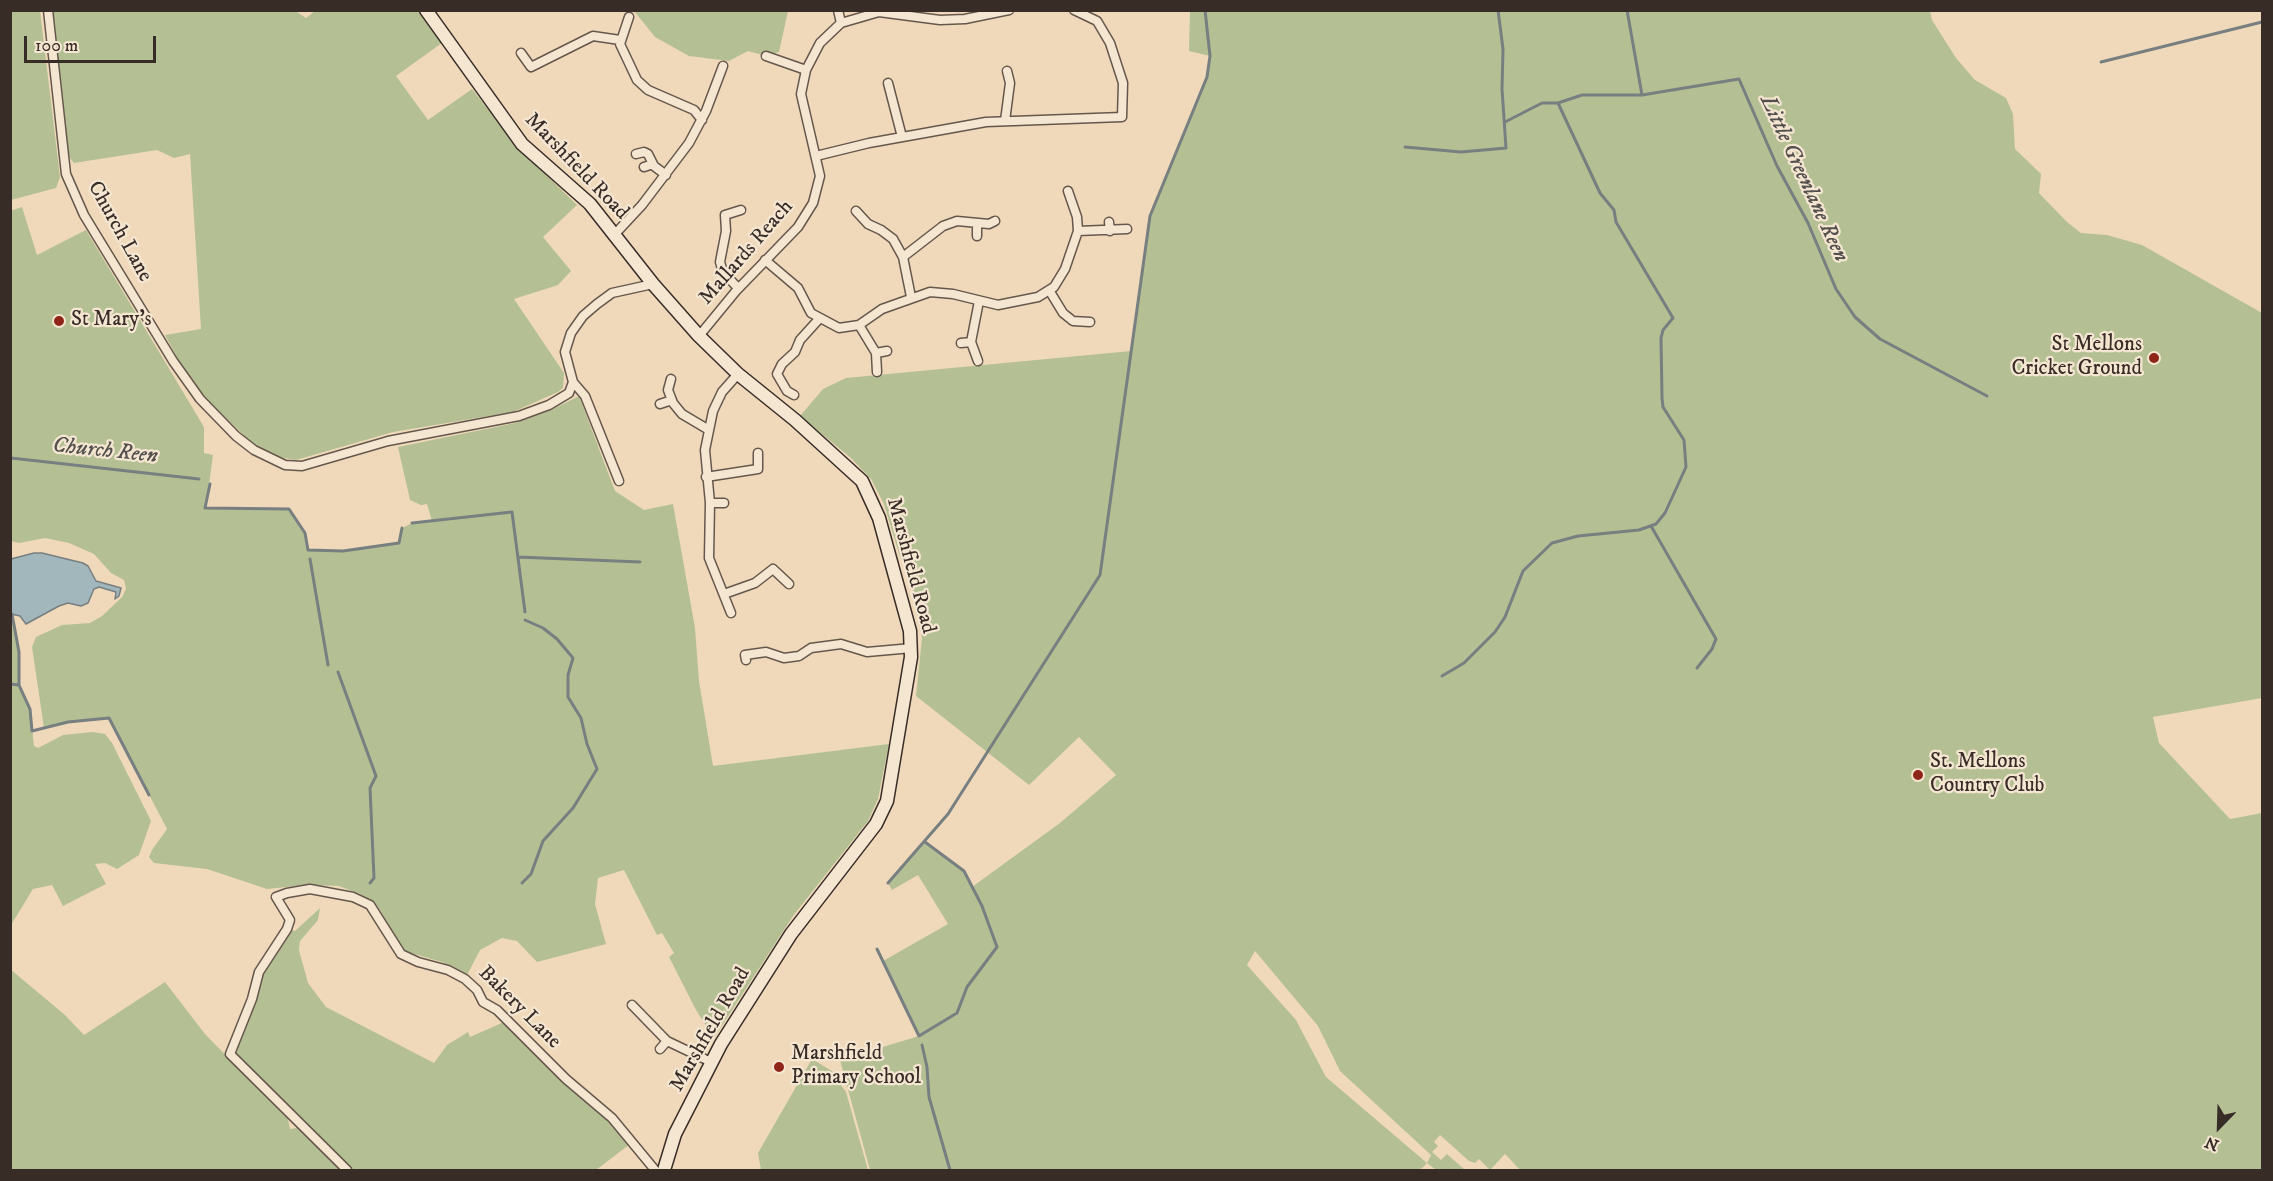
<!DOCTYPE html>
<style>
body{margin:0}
#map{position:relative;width:2273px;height:1181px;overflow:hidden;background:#f0d9ba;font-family:"IM FELL DW Pica",serif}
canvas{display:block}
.frame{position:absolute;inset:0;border:12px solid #382c27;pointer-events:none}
.north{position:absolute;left:2189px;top:1097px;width:60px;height:60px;-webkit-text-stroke:4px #f5e6d2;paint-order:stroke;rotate:203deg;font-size:16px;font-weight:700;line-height:24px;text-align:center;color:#382c27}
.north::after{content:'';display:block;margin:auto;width:21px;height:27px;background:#382c27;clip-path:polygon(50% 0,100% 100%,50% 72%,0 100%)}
.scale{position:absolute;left:24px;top:36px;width:132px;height:27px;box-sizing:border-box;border:3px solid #382c27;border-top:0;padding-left:8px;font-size:18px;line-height:21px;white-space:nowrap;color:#382c27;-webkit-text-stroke:4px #f5e6d2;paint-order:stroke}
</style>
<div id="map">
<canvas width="2273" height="1181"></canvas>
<div class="frame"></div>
<div class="north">N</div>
<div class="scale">100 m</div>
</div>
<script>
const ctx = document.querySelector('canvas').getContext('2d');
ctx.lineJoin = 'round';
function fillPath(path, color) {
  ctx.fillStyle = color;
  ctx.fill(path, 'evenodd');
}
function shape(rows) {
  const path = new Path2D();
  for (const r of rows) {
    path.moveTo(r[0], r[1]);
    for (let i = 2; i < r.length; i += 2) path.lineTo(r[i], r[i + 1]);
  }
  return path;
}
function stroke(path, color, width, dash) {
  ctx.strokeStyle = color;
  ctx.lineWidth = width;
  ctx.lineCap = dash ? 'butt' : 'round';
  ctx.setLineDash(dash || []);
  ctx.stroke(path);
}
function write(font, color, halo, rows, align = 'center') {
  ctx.font = font + ' "IM FELL DW Pica",serif';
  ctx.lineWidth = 4.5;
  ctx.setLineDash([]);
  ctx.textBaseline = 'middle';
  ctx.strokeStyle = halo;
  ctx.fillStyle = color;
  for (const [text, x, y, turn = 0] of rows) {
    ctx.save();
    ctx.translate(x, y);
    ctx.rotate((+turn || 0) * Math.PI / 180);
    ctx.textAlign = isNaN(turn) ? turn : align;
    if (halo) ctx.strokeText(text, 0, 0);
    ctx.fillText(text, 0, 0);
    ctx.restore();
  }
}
const green = shape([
 [11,10,40,11,60,177,56,188,11,200],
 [294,10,306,18,315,11,426,11,446,40,396,76,428,120,472,89,518,147,577,205,543,237,571,271,558,285,514,299,564,373,563,388,558,392,513,412,393,432,296,460,273,456,256,447,205,398,180,363,165,335,201,329,190,154,174,158,157,150,74,163,68,156,51,11],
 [634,11,788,11,779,52,766,56,748,51,729,61,689,56,655,37],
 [1190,11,1930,11,1932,20,1956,58,1975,80,2006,98,2013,114,2015,149,2041,174,2039,193,2067,222,2081,233,2107,235,2142,245,2262,313,2262,698,2153,717,2159,743,2230,819,2262,813,2262,1170,1520,1170,1505,1154,1490,1170,1479,1159,1475,1163,1469,1161,1440,1135,1434,1142,1438,1146,1432,1152,1441,1160,1447,1154,1465,1170,1436,1170,1427,1163,1420,1170,870,1170,840,1060,919,1036,883,961,948,924,918,875,892,890,888,883,925,842,964,871,972,887,1060,823,1116,775,1079,737,1029,785,916,696,922,638,911,579,900,557,884,504,871,479,851,458,800,416,823,389,846,378,1131,351,1150,216,1207,77,1210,56,1189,51],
 [1255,951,1318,1026,1340,1071,1431,1155,1427,1163,1326,1077,1296,1020,1247,965],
 [22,207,37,255,86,230,204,427,204,453,213,455,206,507,289,509,305,533,309,550,343,551,398,543,402,528,412,523,432,521,427,504,421,505,410,500,398,447,515,423,551,410,579,396,615,491,644,510,673,504,695,628,699,681,713,766,889,744,878,799,868,821,793,916,714,1038,696,1010,669,957,674,953,662,933,657,935,624,870,598,878,595,904,606,944,537,962,517,941,502,938,480,950,467,975,442,962,407,952,395,942,380,910,373,901,360,894,339,886,307,885,267,889,207,869,154,863,149,857,152,850,167,829,109,718,68,722,44,728,32,647,36,637,62,625,90,623,102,616,122,597,126,589,124,580,111,573,94,554,69,543,45,538,19,543,11,541,10,211],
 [11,614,19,652,19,685,30,709,34,746,38,748,63,735,92,732,105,734,112,743,151,821,139,855,117,869,105,863,95,864,106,884,63,906,52,885,33,889,11,925],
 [320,908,318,920,300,941,299,950,308,983,326,1007,434,1063,447,1045,468,1032,470,1037,504,1022,598,1107,630,1144,596,1170,353,1170,283,1103,234,1052,256,1003,264,970,290,930,295,931],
 [10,969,65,1015,84,1035,165,982,205,1034,288,1119,290,1129,297,1128,341,1170,11,1170],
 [812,1059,835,1073,834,1076,846,1092,868,1170,761,1170,758,1153]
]);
const water = shape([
 [34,553,42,553,83,563,88,566,96,581,121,588,119,596,115,599,116,592,99,587,94,589,88,603,81,606,68,603,59,606,26,624,20,616,11,614,11,559,34,553]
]);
const stream = shape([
 [1627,10,1642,95,1739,79,1777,166,1808,223,1836,289,1855,317,1880,339,1987,396],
 [2101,62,2262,22],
 [1505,122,1542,103,1558,103,1582,95,1642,95],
 [1405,147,1461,152,1506,148,1502,89,1503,49,1498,10],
 [10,462,11,458,199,479],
 [210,484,205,508,289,509,305,533,308,550,343,551,399,543,402,528],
 [412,523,512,512,525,612],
 [1651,526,1716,639,1712,649,1697,668],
 [518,557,640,562],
 [310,559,328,665],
 [12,614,19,652,19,685,30,709,32,731,68,722,109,718,149,795],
 [338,672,376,776,370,788,374,878,370,883],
 [1442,676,1464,663,1495,632,1505,617,1523,571,1552,543,1578,536,1639,530,1656,524,1665,513,1686,467,1684,440,1663,407,1662,398,1661,338,1663,330,1673,318,1616,222,1614,210,1600,193,1558,103],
 [10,684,19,685],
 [522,883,531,874,543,841,573,808,597,769,587,744,581,718,568,697,568,675,573,658,557,639,543,628,525,620],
 [888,883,948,814,1100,575,1150,216,1207,77,1210,56,1205,10],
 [877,949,919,1036,957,1013,967,987,997,947,982,906,964,871,925,842],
 [922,1045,927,1067,929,1097,950,1170]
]);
const street = shape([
 [48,10,66,174,84,215,173,361,200,399,236,436,254,450,285,465,302,466,388,441,519,416,549,405,569,393,573,382],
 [838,10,841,23],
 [629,17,620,44,637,80,648,90,694,110,702,120],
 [521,53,531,67,593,36,620,40],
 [766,56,806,70],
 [888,83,902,137],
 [1005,121,1010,83,1007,71],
 [636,154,644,152,648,154,654,166,666,175],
 [816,156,869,143,986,122,1122,117,1123,83,1110,43,1097,21,1074,10],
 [644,167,653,164],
 [1068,191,1077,217,1078,231],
 [856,211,868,224,881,230,893,239,903,257,911,297],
 [1109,222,1110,231],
 [977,223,977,236],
 [615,234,642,205,689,143,706,111,723,66],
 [903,257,943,226,957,221,989,224,995,221],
 [765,260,798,288,811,313,839,328,859,325,882,309,930,292,953,294,998,305,1038,297,1054,287,1065,269,1078,231,1127,229],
 [738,288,723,272,720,262,726,231,725,215,741,210],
 [1049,290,1063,313,1073,321,1090,322],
 [859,325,876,353,877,372],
 [699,336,736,291,798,227,813,203,820,176,801,94,806,70,820,43,841,23,879,12,940,20,965,19,1009,10],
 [961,343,971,342],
 [876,353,887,351],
 [978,361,971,342,979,301],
 [671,379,668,390,673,403,682,414,709,430],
 [794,395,787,391,777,374,782,364,795,352,800,340,819,319],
 [660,404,672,400],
 [706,477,758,469,758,453],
 [619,481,585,396,573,382,565,352,571,333,583,316,597,304,612,293,653,284],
 [710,503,724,503],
 [724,594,755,583,773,569,789,584],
 [731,613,709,558,710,503,705,450,713,411,722,392,738,374],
 [746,660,745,655,766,652,784,658,799,656,811,648,841,644,867,652,912,648],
 [632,1005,667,1041,711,1062],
 [660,1049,667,1041],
 [347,1170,230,1054,252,999,259,972,287,929,290,920,276,897,287,893,310,889,353,897,370,905,401,954,418,962,448,970,465,979,477,990,483,1002,497,1010,566,1079,612,1118,655,1170]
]);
const secondary = shape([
 [426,10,522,144,590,204,653,284,699,336,738,374,795,420,862,481,879,518,910,631,911,657,887,801,876,824,791,934,721,1044,675,1134,664,1170]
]);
const markers = [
 [59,321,6,"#8f2418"],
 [2154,358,6,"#8f2418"],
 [1918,775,6,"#8f2418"],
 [779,1067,6,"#8f2418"]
];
const streetNames = [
 ["Marshfield Road",576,167,46],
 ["Church Lane",119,232,61],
 ["Mallards Reach",747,253,-49],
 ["Marshfield Road",910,566,75],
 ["Bakery Lane",519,1008,45],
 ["Marshfield Road",711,1030,-60]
];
const poiNames = [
 ["St Mary's",71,321],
 ["St Mellons",2142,346,"right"],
 ["Cricket Ground",2142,370,"right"],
 ["St. Mellons",1930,763],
 ["Country Club",1930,787],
 ["Marshfield",791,1055],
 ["Primary School",791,1079]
];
const waterNames = [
 ["Little Greenlane Reen",1803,179,65],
 ["Church Reen",105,452,6]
];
fillPath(green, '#b4c094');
fillPath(water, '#a1b7bc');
stroke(water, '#777f80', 1.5);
stroke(stream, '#777f80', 3);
stroke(street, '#66574c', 11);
stroke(secondary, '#382c27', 15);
stroke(street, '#f5e6d2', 8);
stroke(secondary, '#f5e6d2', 12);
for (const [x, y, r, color] of markers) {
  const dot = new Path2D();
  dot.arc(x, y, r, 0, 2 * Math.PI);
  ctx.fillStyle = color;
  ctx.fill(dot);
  stroke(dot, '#f5e6d2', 2);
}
write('21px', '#382c27', '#f5e6d2', streetNames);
write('21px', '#382c27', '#f5e6d2', poiNames, 'left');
write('italic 22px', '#524f4c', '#f5e6d2', waterNames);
</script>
